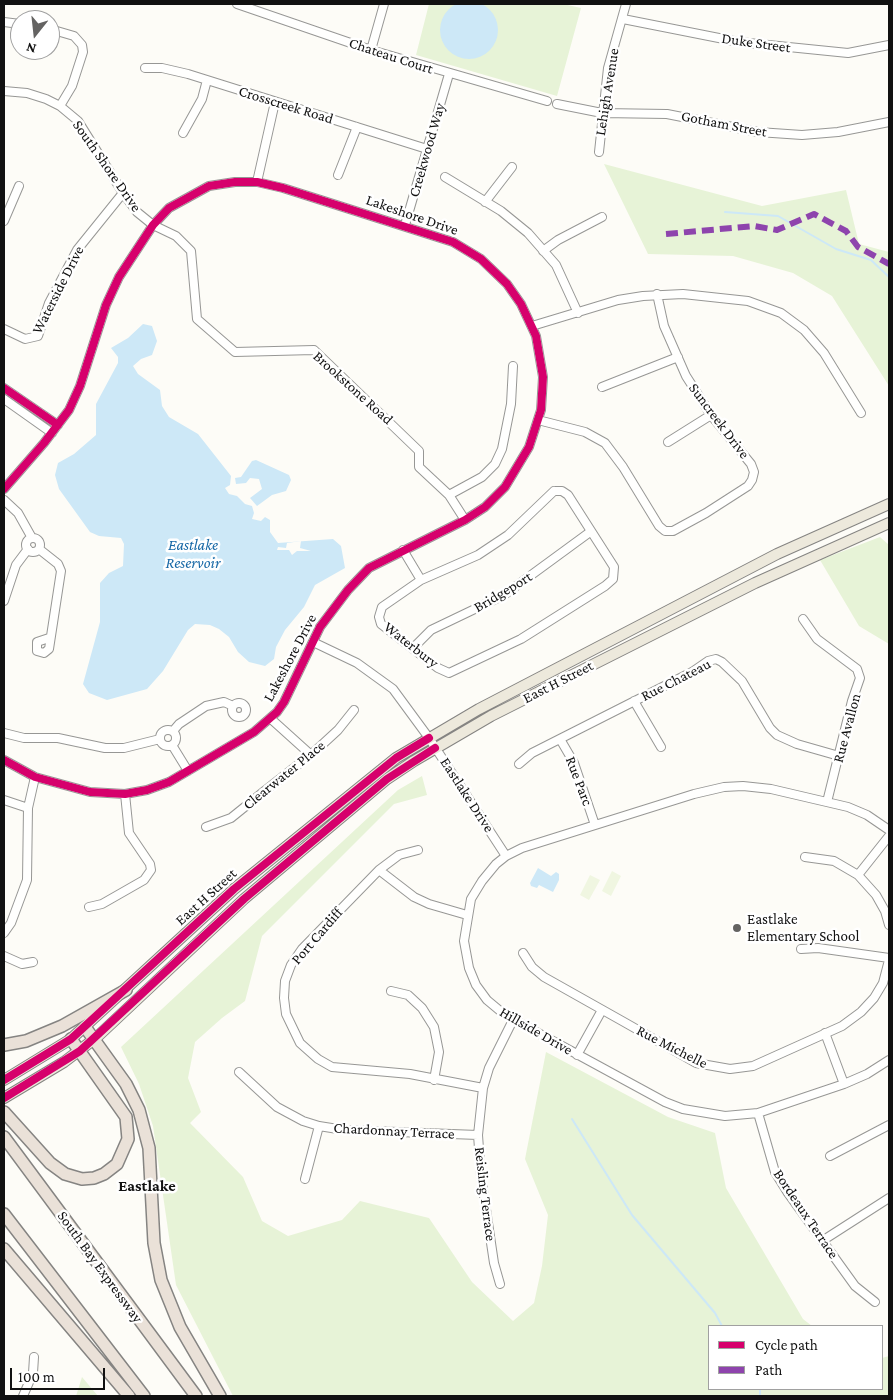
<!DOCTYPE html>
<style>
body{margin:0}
#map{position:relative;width:893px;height:1400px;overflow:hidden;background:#fdfcf7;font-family:"Crimson Pro",serif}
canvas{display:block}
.frame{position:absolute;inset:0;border:5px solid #111;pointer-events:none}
.legend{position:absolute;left:708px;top:1325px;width:175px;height:65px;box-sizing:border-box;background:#fff;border:1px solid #a0a0a0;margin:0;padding:6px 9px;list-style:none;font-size:15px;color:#111}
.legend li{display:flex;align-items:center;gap:10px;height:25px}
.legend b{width:25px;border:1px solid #a0a0a0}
.north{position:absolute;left:10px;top:10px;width:50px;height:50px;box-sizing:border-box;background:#fff;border:1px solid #a0a0a0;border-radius:50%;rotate:196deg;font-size:14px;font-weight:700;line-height:20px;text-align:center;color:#111}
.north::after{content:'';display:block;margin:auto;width:18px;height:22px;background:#646362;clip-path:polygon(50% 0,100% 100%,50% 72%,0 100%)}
.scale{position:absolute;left:10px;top:1368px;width:95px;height:22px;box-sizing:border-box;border:2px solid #111;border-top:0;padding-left:6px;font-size:15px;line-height:18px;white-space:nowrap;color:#111;-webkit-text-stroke:4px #fff;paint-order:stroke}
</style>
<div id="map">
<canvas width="893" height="1400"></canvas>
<div class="frame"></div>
<ul class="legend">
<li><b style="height:6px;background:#d6006c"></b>Cycle path</li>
<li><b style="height:6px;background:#8e44ad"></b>Path</li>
</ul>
<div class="north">N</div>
<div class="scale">100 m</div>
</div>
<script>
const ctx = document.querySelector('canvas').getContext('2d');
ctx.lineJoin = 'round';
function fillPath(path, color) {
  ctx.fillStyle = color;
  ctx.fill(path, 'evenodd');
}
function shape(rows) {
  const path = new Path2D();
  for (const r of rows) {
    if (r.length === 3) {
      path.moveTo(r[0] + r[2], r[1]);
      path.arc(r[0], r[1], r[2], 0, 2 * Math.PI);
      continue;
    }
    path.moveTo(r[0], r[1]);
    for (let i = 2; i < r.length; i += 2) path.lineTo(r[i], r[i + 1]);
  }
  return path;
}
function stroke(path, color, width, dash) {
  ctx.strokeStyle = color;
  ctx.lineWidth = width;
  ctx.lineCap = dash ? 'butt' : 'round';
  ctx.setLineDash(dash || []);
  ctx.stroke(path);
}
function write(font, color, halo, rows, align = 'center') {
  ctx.font = font + ' "Crimson Pro",serif';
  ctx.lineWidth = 5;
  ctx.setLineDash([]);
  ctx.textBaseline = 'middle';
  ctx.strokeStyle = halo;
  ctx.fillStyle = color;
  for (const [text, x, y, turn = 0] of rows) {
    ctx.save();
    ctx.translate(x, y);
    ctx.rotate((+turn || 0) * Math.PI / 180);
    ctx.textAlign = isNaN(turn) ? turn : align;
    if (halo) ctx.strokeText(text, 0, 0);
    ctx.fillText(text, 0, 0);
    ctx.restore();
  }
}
const green = shape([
 [429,4,563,4,581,8,557,96,416,55],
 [604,164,762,206,846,190,859,244,889,252,889,386,832,296,793,273,733,256,648,254],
 [880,537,889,545,889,644,859,626,820,560],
 [422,776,427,795,394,804,262,936,245,1001,222,1018,195,1042,188,1078,201,1112,190,1123,243,1177,262,1221,288,1236,342,1220,360,1201,429,1218,472,1282,513,1321,534,1303,542,1266,548,1215,525,1159,546,1052,668,1117,715,1133,726,1188,803,1319,812,1326,709,1326,709,1389,882,1389,882,1358,889,1356,889,1396,233,1396,176,1285,153,1126,139,1084,121,1047,398,790],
 [82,1377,98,1396,76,1396]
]);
const pitch = shape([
 [612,871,621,876,611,896,602,891],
 [590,875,600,880,589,900,580,895]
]);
const water = shape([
 [469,30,29],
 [143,324,152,326,157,341,152,355,141,359,133,366,138,374,160,390,162,406,169,417,198,434,231,476,230,485,225,488,229,494,237,496,245,504,252,506,254,513,252,519,261,521,265,517,270,520,270,532,278,543,333,539,341,546,345,568,315,585,304,607,285,630,276,647,274,659,265,666,249,662,238,652,229,637,219,629,210,625,195,624,188,630,163,671,147,689,107,700,89,693,83,684,100,622,100,583,109,573,123,566,124,544,121,538,99,536,90,532,59,489,55,475,58,463,74,454,96,435,96,404,118,363,118,357,111,348,128,338],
 [256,460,289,475,291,480,286,491,272,495,257,506,250,498,262,489,259,479,250,478,246,483,236,484,235,478,241,477,252,461],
 [538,868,551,876,556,872,559,874,559,880,553,892,539,885,537,888,531,886,530,883]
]);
const pier = shape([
 [301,541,300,548,311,551,297,551,292,555,289,550,277,550,278,547,286,548,287,543]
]);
const stream = shape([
 [725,212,778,216,836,249,871,260,889,277],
 [572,1119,632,1215,715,1313,722,1326],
 [760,1389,760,1396]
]);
const minor = shape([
 [237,4,371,50,547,101],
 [623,19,739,42,848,53,889,45],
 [4,22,20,24],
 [50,29,74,36,82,45,83,52,72,86,60,106],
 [371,50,384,4],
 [145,68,162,68,188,74,427,149],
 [4,91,27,93,46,99,60,106,78,121,123,193,137,212,153,225,176,236,191,251,197,319,235,352,314,350,419,451,419,467,449,495,465,520],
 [557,104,602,113,667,114,758,132,802,135,838,132,889,122],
 [183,133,202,99,207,80],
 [599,152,608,68,626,4],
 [338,175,357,127],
 [445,177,501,211,528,233,556,265,578,313],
 [257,182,275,102],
 [485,202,512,167],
 [4,221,19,186],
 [405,225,449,74],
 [543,251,558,240,602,217],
 [532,326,618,300,643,296,683,294,748,301,781,313,804,330,824,353,861,413],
 [4,329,25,339,38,336,49,303,77,250,123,193],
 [602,387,678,357],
 [4,388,58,425],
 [4,399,52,433],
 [538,420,585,432,605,443,623,467,659,526,665,531,673,531,706,513,748,486,752,480,754,472,751,464,711,415,686,376,664,326,657,294],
 [668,442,711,415],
 [4,489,44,443,69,410,80,386,106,305,119,277,153,225,169,208,209,186,235,182,257,182,283,188,453,242,481,259,507,284,521,304,536,336,543,377,541,410,529,447,505,487,485,507,465,520,369,568,348,590,320,627,284,702,277,712,254,732,169,782,147,790,125,794,90,792,35,777,4,760],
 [554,491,562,491,568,495,614,567,613,579,605,586,521,639,449,673,438,668,381,624,379,617,382,607,421,580,478,555,508,535,554,491],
 [449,495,482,477,495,464,502,449,511,404,513,366],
 [4,500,18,513,32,538],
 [33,545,7],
 [39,549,58,564,61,571,49,649,44,653,37,651,37,642,49,638],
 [403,550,421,580],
 [4,601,16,565,28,549],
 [803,619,817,639,857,669,860,678,852,701,827,802],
 [313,642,357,663,393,689,429,738,506,856],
 [414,647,431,630,504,595,590,532],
 [634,701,661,747],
 [239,710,7],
 [270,718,311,755],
 [168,738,8],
 [173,731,179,724,206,706,224,702,233,706],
 [4,733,24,738,58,738,105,748,124,748,160,739],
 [560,739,574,763,595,825],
 [172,745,188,771],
 [519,764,532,753,692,672,708,661,716,659,722,662,742,681,770,728,777,735,797,744,839,756],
 [4,800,28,808],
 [206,827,231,818,262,793,313,753,338,730,354,710],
 [889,830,867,815,848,807,771,789,743,786,724,787,694,794,522,848,506,856,496,864,482,881,471,899,464,941,469,968,476,985,487,1000,505,1015,665,1102,683,1109,725,1116,758,1113,844,1084,867,1074,889,1060],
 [418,850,399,855,379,870,302,949,291,965,285,981,284,998,286,1014,300,1043,318,1059,332,1067,410,1074,483,1088],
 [805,857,834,861,858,875,876,895,885,911,889,925],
 [379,870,414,897,429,904,467,915],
 [858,875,889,836],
 [89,907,102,904,144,880,151,870,150,864,129,833,125,794],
 [4,933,11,923,27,880,28,808,35,777],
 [801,949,818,948,889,958],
 [523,953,532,967,544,977,624,1022,696,1063,730,1069,753,1066,842,1026,861,1012,874,998,883,983,889,960],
 [4,956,22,964,33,962],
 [391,991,408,995,422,1008,434,1027,439,1052,434,1080],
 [825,1033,844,1084],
 [577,1055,602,1010],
 [239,1072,277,1107,303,1121,319,1126,344,1130,478,1135],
 [758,1113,775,1172,788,1193,855,1286,875,1302],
 [830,1156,889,1125],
 [305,1179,319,1126],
 [822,1241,889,1198],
 [500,1284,494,1263,481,1176,478,1135,483,1088,489,1068,513,1020],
 [23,1396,33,1373,34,1357]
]);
const major = shape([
 [4,1080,71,1039,234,889,396,758,479,709,777,554,889,504],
 [4,1098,64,1062,97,1037,244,899,387,779,414,761,491,716,755,583,889,523]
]);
const highway = shape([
 [85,1027,126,1084,139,1110,149,1148,154,1243,161,1280,180,1327,220,1396],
 [4,1045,26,1041,62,1026,126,990],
 [4,1112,50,1163,65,1174,82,1179,94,1178,104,1174,117,1164,128,1139,126,1117,71,1039],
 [4,1137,196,1396],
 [4,1214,144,1396],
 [4,1249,129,1396]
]);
const quiet = shape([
 [666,234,754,226,777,230,814,214,846,231,858,247,889,264]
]);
const cycleway = shape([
 [4,388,58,425],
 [4,489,44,443,69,410,80,386,106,305,119,277,153,225,169,208,209,186,235,182,257,182,283,188,453,242,481,259,507,284,521,304,536,336,543,377,541,410,529,447,505,487,485,507,465,520,369,568,348,590,320,627,284,702,277,712,254,732,169,782,147,790,125,794,90,792,35,777,4,760],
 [4,1080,71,1039,234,889,396,758,429,738],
 [4,1098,80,1051,244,899,387,779,435,748]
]);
const markers = [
 [737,928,5,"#646362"]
];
const streetNames = [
 ["Duke Street",756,43,8],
 ["Chateau Court",391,56,18],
 ["Lehigh Avenue",607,92,-81],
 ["Crosscreek Road",286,105,17],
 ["Gotham Street",724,124,11],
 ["Creekwood Way",427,150,-74],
 ["South Shore Drive",107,166,55],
 ["Lakeshore Drive",412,215,19],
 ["Waterside Drive",58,290,-63],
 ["Brookstone Road",353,388,42],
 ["Suncreek Drive",719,421,53],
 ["Bridgeport",503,592,-31],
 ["Waterbury",411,645,38],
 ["Lakeshore Drive",290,658,-62],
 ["Rue Chateau",676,680,-27],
 ["East H Street",558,682,-27],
 ["Rue Avallon",847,728,-75],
 ["Clearwater Place",284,775,-39],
 ["Rue Parc",579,781,69],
 ["Eastlake Drive",467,795,57],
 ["East H Street",206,897,-42],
 ["Port Cardiff",317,936,-49],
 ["Hillside Drive",536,1031,30],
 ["Rue Michelle",672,1047,27],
 ["Chardonnay Terrace",394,1131,3],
 ["Reisling Terrace",485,1194,83],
 ["Bordeaux Terrace",806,1214,56],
 ["South Bay Expressway",100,1267,54]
];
const poiNames = [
 ["Eastlake",747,919],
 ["Elementary School",747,936]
];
const waterNames = [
 ["Eastlake",193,545],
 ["Reservoir",193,563]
];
const neighbourhoodNames = [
 ["Eastlake",147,1186]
];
fillPath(green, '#e7f3d7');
fillPath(pitch, '#f0f6e1');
fillPath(water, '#cde8f7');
fillPath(pier, '#fdfcf7');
stroke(stream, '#cde8f7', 2);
stroke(minor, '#979795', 10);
stroke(major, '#858482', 12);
stroke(highway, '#858482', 14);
stroke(minor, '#fffffe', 8);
stroke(major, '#ede9dc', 10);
stroke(highway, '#eae1d8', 11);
stroke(quiet, '#8e44ad', 6, [12, 6]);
stroke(cycleway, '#d6006c', 8);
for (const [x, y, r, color] of markers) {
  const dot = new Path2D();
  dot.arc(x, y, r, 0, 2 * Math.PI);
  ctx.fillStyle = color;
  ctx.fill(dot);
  stroke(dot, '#fff', 2);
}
write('15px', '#111', '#fff', streetNames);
write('15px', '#111', '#fff', poiNames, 'left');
write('italic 16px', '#1768a6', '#fff', waterNames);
write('bold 16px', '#111', '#fff', neighbourhoodNames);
</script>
